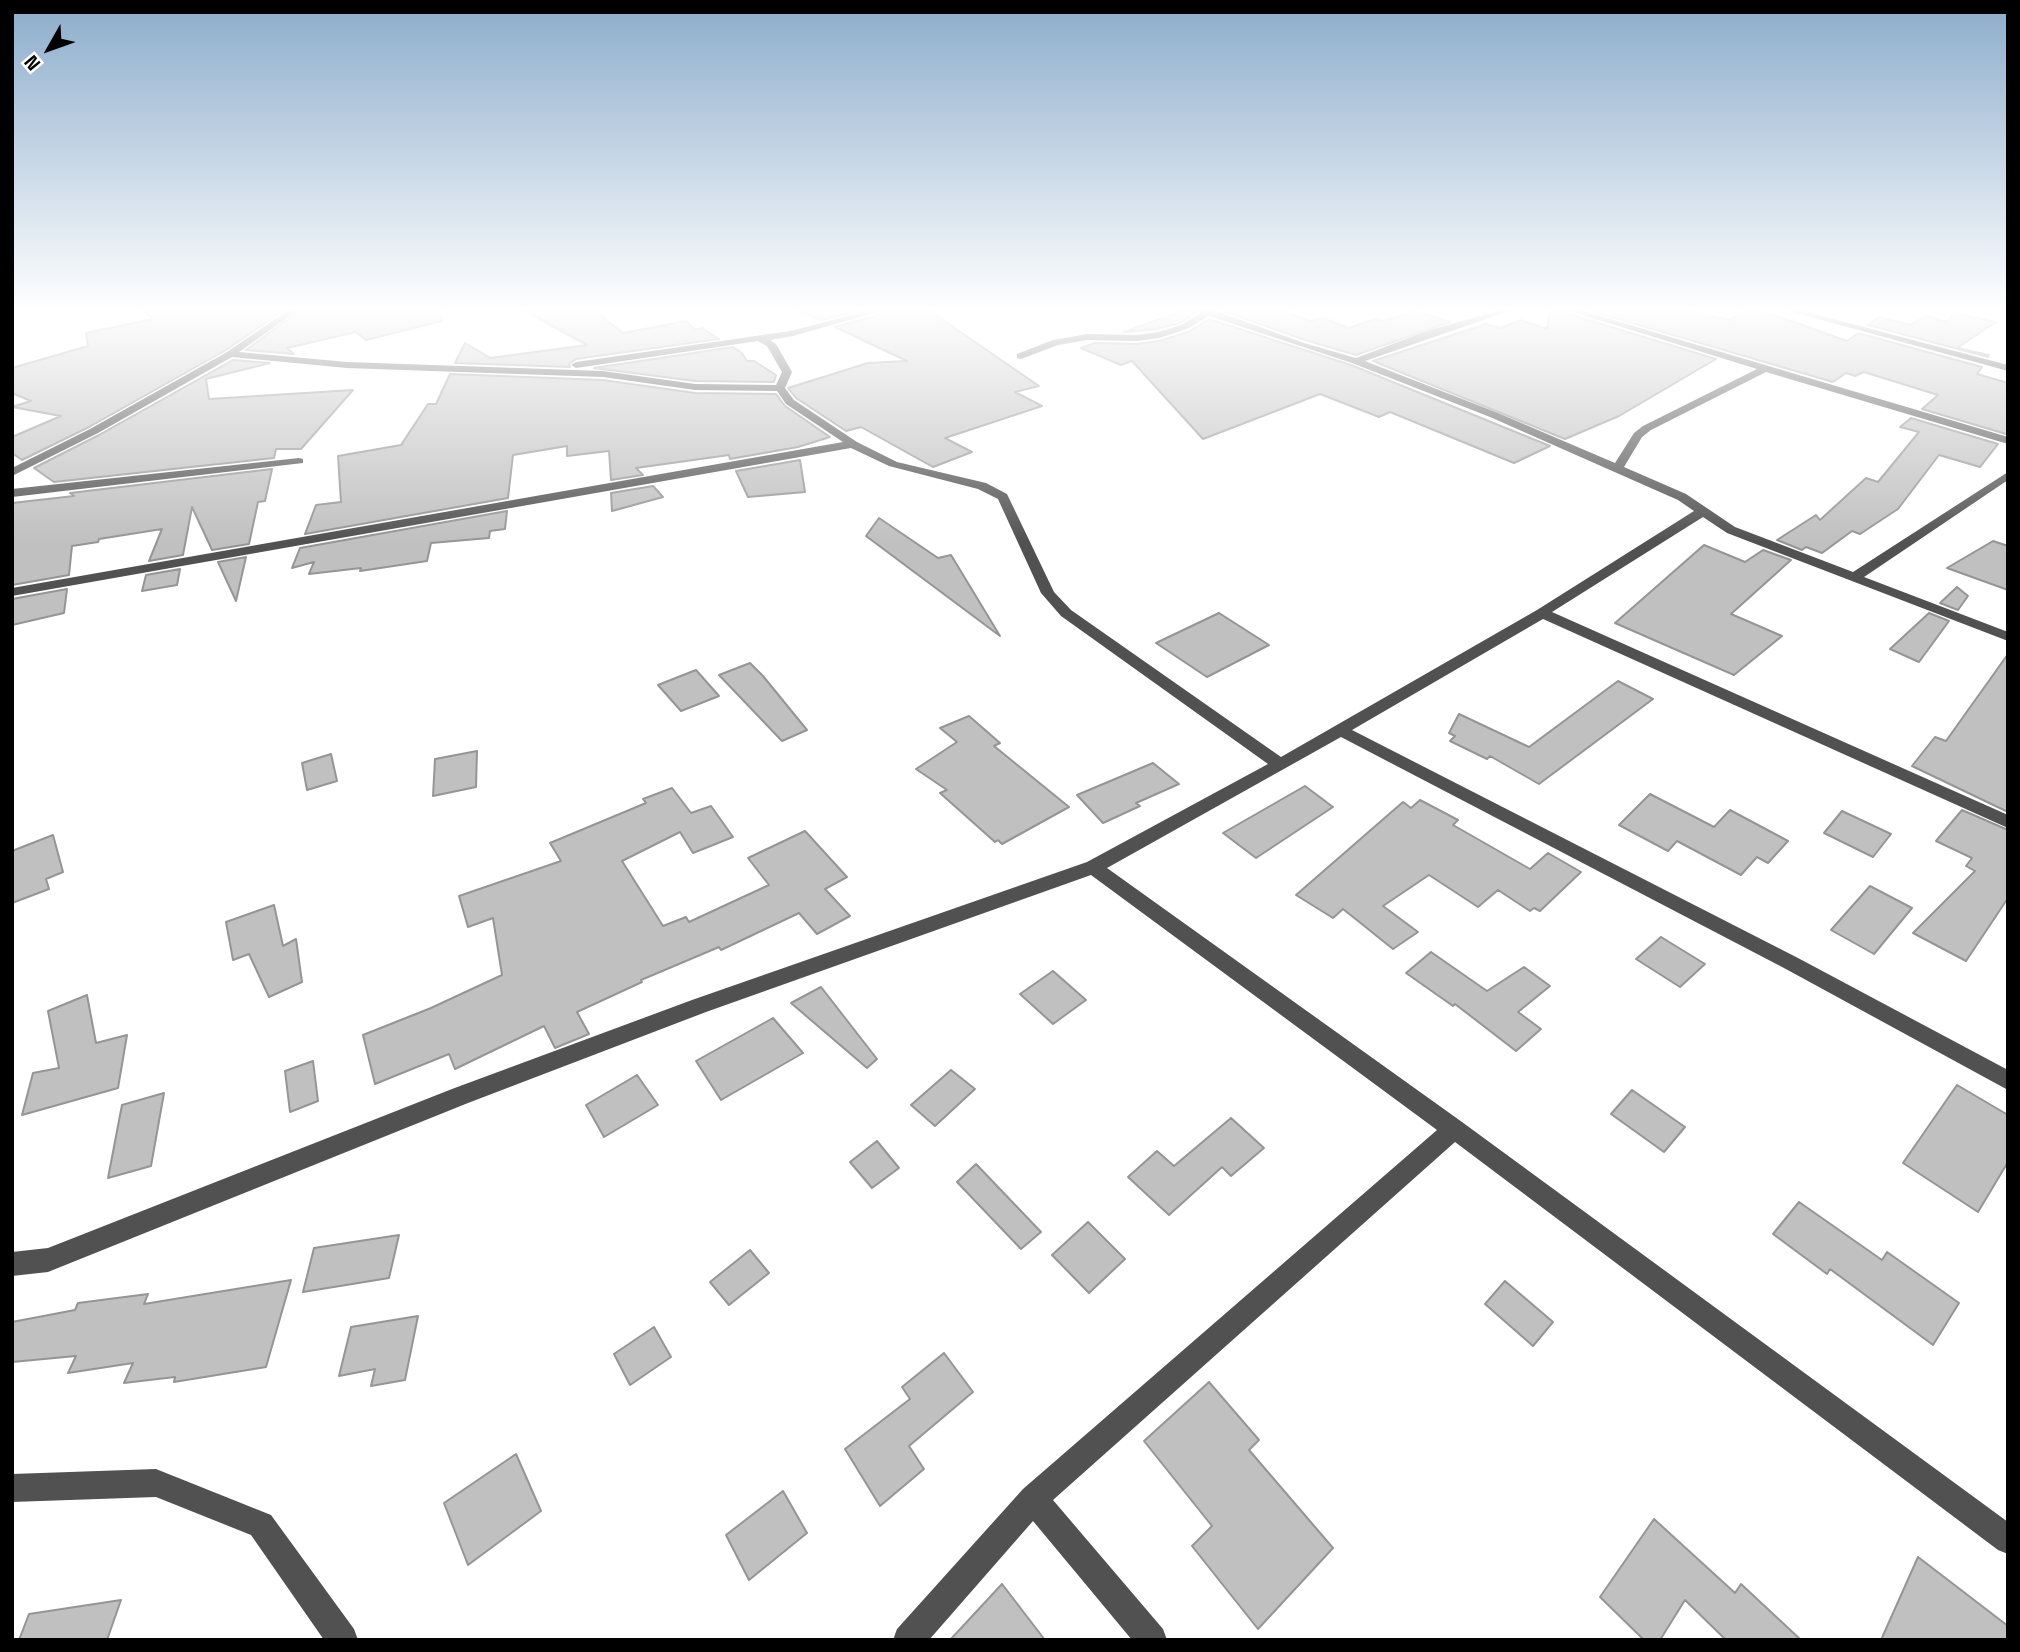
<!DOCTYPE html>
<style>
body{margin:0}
#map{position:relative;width:2020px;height:1652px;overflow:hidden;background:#fff;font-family:"Space Grotesk",sans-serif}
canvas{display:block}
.frame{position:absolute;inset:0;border:14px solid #000;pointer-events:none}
.north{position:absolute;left:14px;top:14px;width:70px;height:70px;-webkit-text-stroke:5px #fff;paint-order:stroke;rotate:230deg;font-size:19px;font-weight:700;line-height:28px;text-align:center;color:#000}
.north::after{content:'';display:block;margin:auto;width:24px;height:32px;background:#000;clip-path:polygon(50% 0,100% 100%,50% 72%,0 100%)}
</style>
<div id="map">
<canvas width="2020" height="1652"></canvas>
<div class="frame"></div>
<div class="north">N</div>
</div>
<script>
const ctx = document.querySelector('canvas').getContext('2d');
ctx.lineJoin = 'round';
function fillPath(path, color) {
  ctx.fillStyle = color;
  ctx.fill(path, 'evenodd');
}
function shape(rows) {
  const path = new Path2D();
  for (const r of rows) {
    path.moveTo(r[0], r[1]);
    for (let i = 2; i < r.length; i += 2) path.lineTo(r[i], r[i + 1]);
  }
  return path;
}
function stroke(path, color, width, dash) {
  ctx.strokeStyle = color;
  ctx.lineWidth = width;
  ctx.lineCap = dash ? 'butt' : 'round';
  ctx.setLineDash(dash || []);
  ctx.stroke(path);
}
const building = shape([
 [144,311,283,311,226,350,89,427,22,460,12,453,12,437,61,416,12,407,31,401,12,393,12,368,88,346,86,333,153,319,144,311],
 [299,311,441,311,442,321,366,340,356,332,287,348,294,354,246,350,299,311],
 [525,311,595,311,623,333,686,321,695,330,702,328,719,339,576,359,569,364,570,367,455,363,465,343,490,358,587,345,525,311],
 [800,311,859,311,821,320,800,311],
 [884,311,930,311,1039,386,1015,392,1042,406,945,438,972,452,933,467,861,427,846,431,796,398,788,388,868,363,907,361,835,327,882,314,884,311],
 [1183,311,1197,312,1180,323,1157,329,1124,332,1183,311],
 [1223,311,1283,311,1311,321,1323,318,1349,328,1375,319,1382,321,1415,311,1450,322,1356,355,1305,340,1223,311],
 [1550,311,1567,311,1569,314,1716,359,1619,416,1565,439,1373,361,1486,324,1501,328,1521,320,1547,329,1550,311],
 [1591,311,1685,311,1730,320,1743,311,1751,311,1777,316,1847,341,1858,333,1982,367,1977,374,2008,383,2008,432,2006,434,1922,409,1938,395,1864,372,1855,376,1846,373,1833,382,1591,311],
 [1954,313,1996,322,1957,348,1989,355,1988,357,1868,325,1879,317,1910,325,1927,316,1947,322,1954,313],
 [1209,319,1351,365,1550,446,1514,463,1390,412,1379,417,1320,394,1203,439,1132,361,1121,365,1081,348,1095,343,1137,344,1159,341,1188,332,1209,319],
 [733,347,742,353,747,361,754,361,776,375,774,382,695,381,594,368,733,347],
 [233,360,270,363,206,379,209,399,353,390,301,449,276,449,274,458,54,482,34,468,99,435,233,360],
 [450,374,603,380,695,393,776,394,785,406,830,437,798,447,730,459,729,455,636,468,643,475,611,480,609,451,567,456,567,446,513,455,508,498,305,534,316,505,341,502,338,456,401,445,428,404,436,404,450,374],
 [1911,418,1998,444,1980,467,1939,455,1898,509,1860,534,1852,531,1822,553,1806,547,1802,550,1777,540,1816,515,1820,520,1866,478,1878,482,1919,432,1900,427,1911,418],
 [800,460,805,492,748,497,736,471,800,460],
 [272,469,265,501,258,502,249,544,212,550,192,507,183,555,149,561,162,529,99,539,98,542,72,546,69,575,12,585,12,503,74,496,70,493,272,469],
 [653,486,663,497,612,511,611,493,653,486],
 [507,511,505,529,490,531,489,538,431,543,427,561,360,571,361,568,309,574,314,562,292,568,300,548,507,511],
 [879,518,938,558,951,555,1000,636,866,536,879,518],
 [1993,541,2008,546,2008,590,1947,568,1993,541],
 [1704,545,1745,562,1763,550,1791,560,1731,614,1782,636,1734,675,1615,623,1704,545],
 [246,557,236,601,218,562,246,557],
 [180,569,177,585,142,591,146,575,180,569],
 [1957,587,1968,596,1958,610,1940,603,1957,587],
 [67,589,64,613,12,625,12,599,67,589],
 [1219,613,1269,645,1207,677,1156,643,1219,613],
 [1929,613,1949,621,1919,662,1890,649,1929,613],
 [2008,654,2008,812,1912,766,1935,737,1946,741,2008,654],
 [750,663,763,676,807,730,782,741,719,675,750,663],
 [696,670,719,696,681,711,658,685,696,670],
 [1618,681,1653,699,1539,784,1490,756,1487,759,1450,741,1455,736,1449,733,1459,714,1529,747,1618,681],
 [969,716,1000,743,994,746,1069,807,1002,844,998,840,995,842,940,793,947,790,916,769,957,742,940,728,969,716],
 [477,751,476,787,433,796,435,759,477,751],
 [331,754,337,781,307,790,302,763,331,754],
 [1153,763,1179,784,1136,803,1140,806,1103,823,1077,795,1153,763],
 [1305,786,1333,807,1256,858,1223,833,1305,786],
 [672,788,691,813,711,806,733,837,693,853,680,832,622,861,663,926,686,917,689,922,769,885,748,858,805,831,847,877,825,889,850,916,817,934,799,913,721,950,719,947,641,980,642,982,577,1012,589,1034,555,1048,544,1026,455,1069,449,1054,375,1084,363,1035,431,1008,502,975,493,918,468,927,459,896,561,861,550,843,646,803,643,799,672,788],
 [1650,794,1714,827,1730,810,1788,841,1768,863,1757,857,1741,875,1677,841,1668,851,1619,825,1650,794],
 [1420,800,1458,820,1453,825,1530,869,1548,853,1581,872,1540,911,1534,908,1530,911,1498,890,1478,907,1429,875,1383,906,1418,932,1393,949,1343,909,1333,918,1296,895,1403,802,1411,808,1420,800],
 [1962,810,2008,830,2008,898,1966,961,1913,933,1975,871,1966,866,1972,858,1936,841,1962,810],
 [1842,811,1891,834,1873,857,1824,833,1842,811],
 [53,835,63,872,46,879,49,889,12,903,12,851,53,835],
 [1870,886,1912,908,1874,954,1831,930,1870,886],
 [274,905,283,946,296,939,302,982,269,997,249,954,233,960,226,922,274,905],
 [1661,937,1705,964,1680,987,1636,959,1661,937],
 [1431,952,1487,991,1524,967,1550,986,1518,1012,1541,1029,1516,1051,1455,1004,1453,1006,1406,973,1431,952],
 [1053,971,1086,1000,1053,1024,1020,994,1053,971],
 [821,987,877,1059,867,1068,791,1003,821,987],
 [87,995,96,1043,127,1035,118,1088,22,1115,33,1073,59,1068,48,1011,87,995],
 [773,1018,803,1053,721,1100,696,1061,773,1018],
 [313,1061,318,1101,290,1112,285,1071,313,1061],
 [951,1070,975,1089,935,1126,911,1105,951,1070],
 [637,1075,658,1105,604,1137,586,1105,637,1075],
 [1957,1085,2008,1115,2008,1162,1978,1212,1903,1163,1957,1085],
 [1632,1090,1685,1127,1664,1152,1611,1114,1632,1090],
 [164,1093,151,1166,108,1178,122,1105,164,1093],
 [1231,1118,1264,1148,1231,1176,1222,1167,1169,1215,1128,1177,1157,1151,1174,1166,1231,1118],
 [877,1141,899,1168,872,1188,850,1162,877,1141],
 [976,1164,1041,1232,1021,1249,957,1182,976,1164],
 [1799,1202,1882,1260,1887,1252,1959,1303,1933,1345,1830,1269,1827,1274,1773,1234,1799,1202],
 [1088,1222,1125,1259,1089,1293,1052,1255,1088,1222],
 [399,1235,389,1278,303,1292,314,1248,399,1235],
 [750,1250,769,1273,729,1305,710,1282,750,1250],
 [291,1280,266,1367,174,1382,175,1377,124,1383,133,1363,68,1373,76,1356,12,1362,12,1322,75,1310,78,1303,148,1294,144,1304,291,1280],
 [1505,1281,1553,1322,1533,1346,1485,1304,1505,1281],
 [418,1316,405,1380,371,1386,375,1369,339,1376,351,1327,418,1316],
 [654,1327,671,1357,630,1385,614,1354,654,1327],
 [944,1353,973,1392,909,1446,924,1469,880,1506,845,1449,910,1399,902,1387,944,1353],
 [1209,1382,1259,1440,1249,1450,1333,1548,1258,1629,1192,1546,1212,1526,1144,1441,1209,1382],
 [516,1454,541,1511,468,1565,444,1503,516,1454],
 [783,1491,807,1533,749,1580,726,1535,783,1491],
 [1654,1519,1735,1593,1741,1584,1801,1640,1726,1640,1685,1600,1660,1640,1644,1640,1600,1597,1654,1519],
 [1918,1557,2008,1626,2008,1640,1881,1640,1918,1557],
 [1002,1584,1045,1640,950,1640,1002,1584],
 [121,1600,107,1640,19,1640,29,1614,121,1600]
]);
const minor = shape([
 [287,311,297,311,239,352,347,362,603,371,695,384,776,385,782,372,767,346,758,341,576,368,571,365,576,362,790,331,868,311,881,311,793,336,770,340,776,344,792,372,785,388,794,400,857,442,897,462,986,483,1007,494,1054,592,1071,610,1281,757,1537,610,1694,511,1678,500,1490,417,1352,363,1209,316,1187,329,1159,338,1137,341,1087,340,1058,345,1021,359,1017,358,1017,354,1053,340,1087,334,1137,335,1158,332,1181,325,1201,313,1199,311,1216,311,1304,343,1356,358,1427,331,1497,311,1509,311,1365,361,1498,413,1615,463,1634,433,1643,426,1757,369,1570,311,1583,311,2008,437,2008,444,1766,372,1651,430,1642,437,1624,467,1686,494,1735,527,1853,572,2008,472,2008,480,1864,577,2008,632,2008,641,1727,533,1703,517,1552,612,2008,815,2008,828,1543,619,1352,730,1798,958,2008,1070,2008,1090,1784,968,1341,737,1107,868,1462,1122,2008,1522,2008,1554,1998,1550,1455,1142,1053,1500,1163,1629,1167,1640,1132,1640,1033,1521,929,1640,893,1640,897,1629,1023,1489,1437,1130,1091,875,706,1012,468,1103,48,1272,12,1276,12,1252,48,1248,452,1089,692,1000,1087,862,1268,764,1061,616,1041,593,998,499,978,489,889,466,851,448,12,596,12,588,843,442,786,404,777,391,695,390,603,377,347,368,232,357,98,433,12,476,12,468,90,429,227,352,287,311],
 [1789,311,1803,311,2008,365,2008,371,1789,311],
 [299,458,303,459,303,463,12,497,12,489,299,458],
 [156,1469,271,1515,354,1629,358,1640,324,1640,251,1535,156,1497,12,1502,12,1474,156,1469]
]);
fillPath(building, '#c0c0c0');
stroke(building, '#959595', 2);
fillPath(minor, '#515151');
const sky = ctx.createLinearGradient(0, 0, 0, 542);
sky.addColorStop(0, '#8baccb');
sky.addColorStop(0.57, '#fff');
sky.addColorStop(1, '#ffffff00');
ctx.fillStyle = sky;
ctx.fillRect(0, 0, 2020, 542);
</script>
